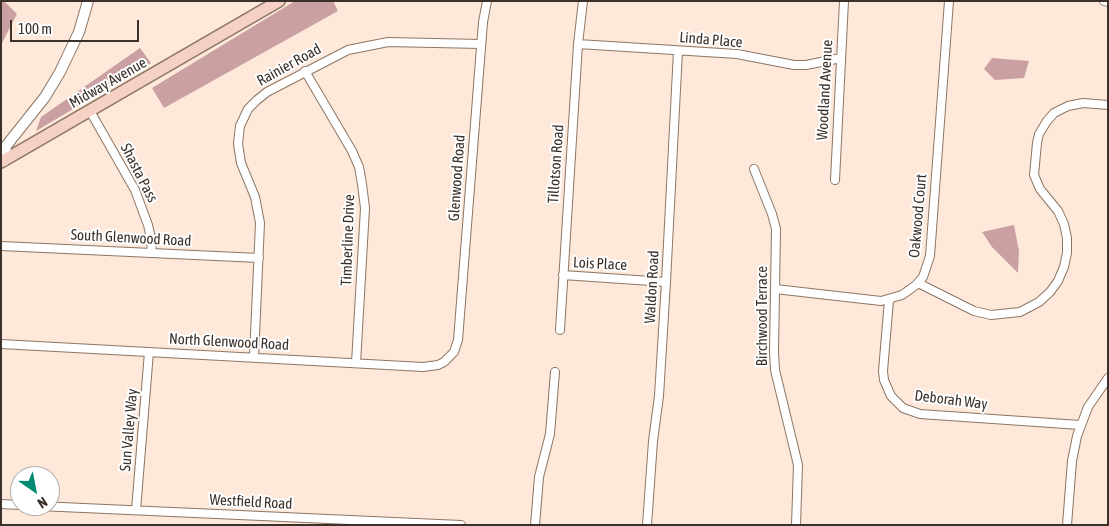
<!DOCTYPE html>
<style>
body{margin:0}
#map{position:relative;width:1109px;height:526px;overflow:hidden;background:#fde8d9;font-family:"Asap Condensed",sans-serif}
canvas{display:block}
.frame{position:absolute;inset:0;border:2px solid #3b312a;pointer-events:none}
.north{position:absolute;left:10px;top:466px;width:50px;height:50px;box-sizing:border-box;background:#fff;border:1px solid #b1adaa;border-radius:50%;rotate:147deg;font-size:14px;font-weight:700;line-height:20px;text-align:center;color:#3b312a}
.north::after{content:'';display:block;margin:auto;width:18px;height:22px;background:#018b71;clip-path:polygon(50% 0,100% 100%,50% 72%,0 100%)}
.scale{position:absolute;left:10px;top:20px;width:129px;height:22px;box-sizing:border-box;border:2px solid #3b312a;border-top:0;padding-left:6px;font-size:15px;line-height:18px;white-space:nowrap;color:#3b312a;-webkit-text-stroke:4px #fff;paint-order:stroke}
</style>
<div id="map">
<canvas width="1109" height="526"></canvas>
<div class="frame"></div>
<div class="north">N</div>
<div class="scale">100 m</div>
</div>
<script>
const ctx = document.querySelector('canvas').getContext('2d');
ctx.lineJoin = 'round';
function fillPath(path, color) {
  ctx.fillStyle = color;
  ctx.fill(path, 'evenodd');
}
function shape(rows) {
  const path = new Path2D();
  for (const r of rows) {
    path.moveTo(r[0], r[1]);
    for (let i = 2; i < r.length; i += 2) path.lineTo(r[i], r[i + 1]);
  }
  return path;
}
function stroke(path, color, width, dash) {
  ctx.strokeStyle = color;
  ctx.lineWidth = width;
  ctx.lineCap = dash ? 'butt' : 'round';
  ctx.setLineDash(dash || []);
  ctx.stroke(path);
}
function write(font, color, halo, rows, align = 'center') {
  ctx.font = font + ' "Asap Condensed",sans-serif';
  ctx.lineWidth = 4;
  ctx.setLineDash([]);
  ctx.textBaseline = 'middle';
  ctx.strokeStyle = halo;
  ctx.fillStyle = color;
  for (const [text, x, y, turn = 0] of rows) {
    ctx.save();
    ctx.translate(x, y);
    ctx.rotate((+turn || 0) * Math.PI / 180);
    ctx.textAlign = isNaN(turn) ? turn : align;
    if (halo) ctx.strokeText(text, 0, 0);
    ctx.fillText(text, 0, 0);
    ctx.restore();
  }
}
const forest = shape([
 [1,1,4,1,17,14,1,45],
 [295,1,333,1,338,11,164,108,152,88],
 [140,48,151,63,36,131,41,117],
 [992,58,1029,61,1024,78,995,80,984,69],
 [1014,225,1019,251,1018,273,992,247,982,232]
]);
const minor = shape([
 [1104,1,1108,2],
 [578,44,737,54,794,65,806,65,841,58],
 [305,71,352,151,359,167,362,184,365,208,356,363],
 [90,111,135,190,148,225,152,243,151,253],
 [754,169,772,214,776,229,774,352,775,370,798,465,796,525],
 [835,180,844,1],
 [1,246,259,258],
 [563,275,666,282],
 [918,283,974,311,991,315,1020,312,1039,302,1050,292,1058,281,1064,267,1067,253,1067,238,1064,224,1058,211,1040,189,1034,175,1037,143,1039,134,1047,121,1054,113,1068,106,1083,103,1108,105],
 [775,289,881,301,902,295,916,285,923,277,930,256,949,1],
 [889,300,883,371,884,380,891,396,903,408,920,414,1080,425],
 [560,330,578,44,583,1],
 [1,344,423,367,438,365,444,362,454,352,458,340,483,22,487,1],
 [254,357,260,223,255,197,241,163,238,144,240,126,248,109,257,100,267,92,348,50,388,42,481,44],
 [1,504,20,505],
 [39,506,461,525],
 [136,510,149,352],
 [535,525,539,477,550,434,555,372],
 [647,525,653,441,659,396,666,282,678,51],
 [1067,525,1072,461,1077,436,1088,407,1108,378]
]);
const tertiary = shape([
 [4,161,6,146,45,97,60,72,79,32,88,1]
]);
const secondary = shape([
 [1,162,279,1]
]);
const streetNames = [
 ["Linda Place",711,40,5],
 ["Rainier Road",289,65,-29],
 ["Midway Avenue",108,83,-30],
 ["Woodland Avenue",825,90,-87],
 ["Tillotson Road",556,164,-86],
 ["Shasta Pass",139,173,63],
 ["Glenwood Road",457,178,-86],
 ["Oakwood Court",918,216,-85],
 ["South Glenwood Road",131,238,3],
 ["Timberline Drive",348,240,-88],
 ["Lois Place",600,264,3],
 ["Waldon Road",652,287,-87],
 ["Birchwood Terrace",762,316,-90],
 ["North Glenwood Road",229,342,3],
 ["Deborah Way",951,400,7],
 ["Sun Valley Way",129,430,-85],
 ["Westfield Road",251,502,3]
];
fillPath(forest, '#cba0a3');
stroke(minor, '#8c7664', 10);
stroke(tertiary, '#8c7664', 12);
stroke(secondary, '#8c7664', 14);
stroke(minor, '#fff', 8);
stroke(tertiary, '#fff', 10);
stroke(secondary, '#f4d0c5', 11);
write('15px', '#3b312a', '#fff', streetNames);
</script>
